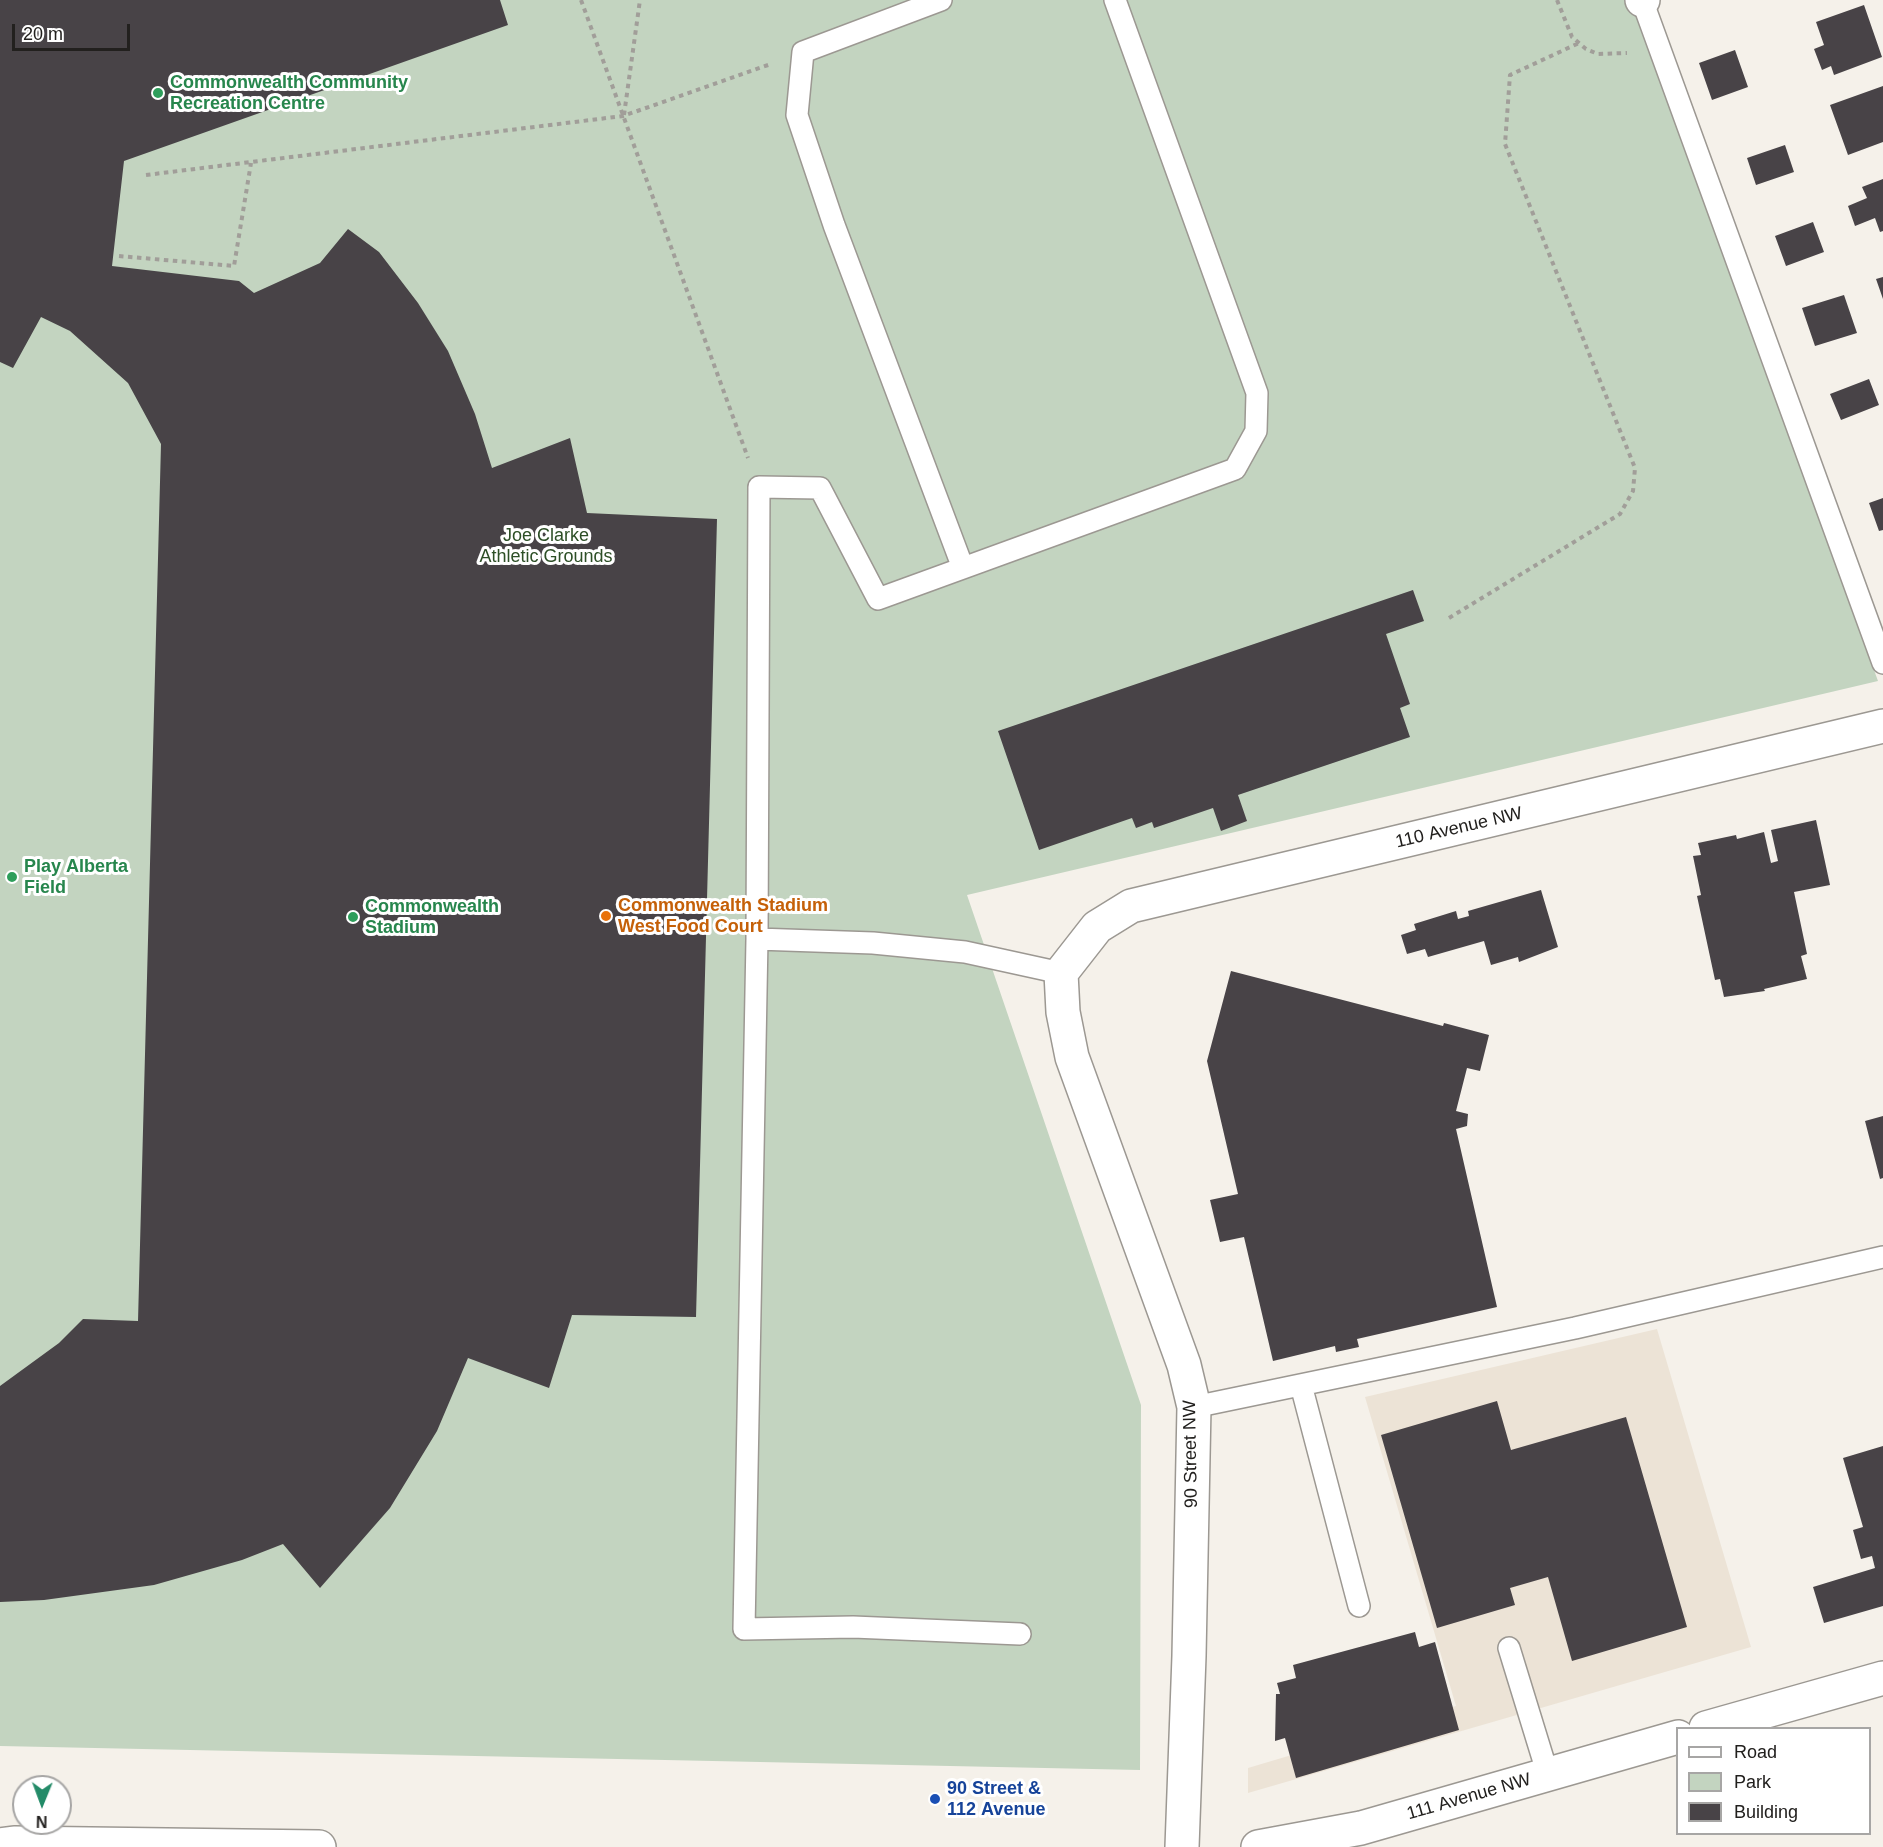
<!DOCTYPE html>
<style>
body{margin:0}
#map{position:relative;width:1883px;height:1847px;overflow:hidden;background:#f5f1ea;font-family:Arial,sans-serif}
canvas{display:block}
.legend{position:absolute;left:1676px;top:1727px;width:195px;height:108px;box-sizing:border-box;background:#fff;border:2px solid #a7a6a5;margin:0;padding:8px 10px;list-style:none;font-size:18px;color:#22201e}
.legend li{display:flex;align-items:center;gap:12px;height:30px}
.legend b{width:30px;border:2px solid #a7a6a5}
.north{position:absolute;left:12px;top:1775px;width:60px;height:60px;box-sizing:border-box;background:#fff;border:2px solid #a7a6a5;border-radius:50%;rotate:181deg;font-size:16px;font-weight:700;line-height:24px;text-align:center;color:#22201e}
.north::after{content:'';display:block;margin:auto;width:21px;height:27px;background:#238b68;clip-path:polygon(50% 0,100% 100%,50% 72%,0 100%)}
.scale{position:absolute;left:12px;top:24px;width:118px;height:27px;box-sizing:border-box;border:3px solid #22201e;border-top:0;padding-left:8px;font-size:18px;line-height:21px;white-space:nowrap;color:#22201e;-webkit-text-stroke:4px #fff;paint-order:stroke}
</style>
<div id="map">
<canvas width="1883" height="1847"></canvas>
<ul class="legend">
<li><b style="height:8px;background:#fff"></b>Road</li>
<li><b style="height:16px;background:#c3d4c0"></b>Park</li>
<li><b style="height:16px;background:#484347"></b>Building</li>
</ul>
<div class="north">N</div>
<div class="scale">20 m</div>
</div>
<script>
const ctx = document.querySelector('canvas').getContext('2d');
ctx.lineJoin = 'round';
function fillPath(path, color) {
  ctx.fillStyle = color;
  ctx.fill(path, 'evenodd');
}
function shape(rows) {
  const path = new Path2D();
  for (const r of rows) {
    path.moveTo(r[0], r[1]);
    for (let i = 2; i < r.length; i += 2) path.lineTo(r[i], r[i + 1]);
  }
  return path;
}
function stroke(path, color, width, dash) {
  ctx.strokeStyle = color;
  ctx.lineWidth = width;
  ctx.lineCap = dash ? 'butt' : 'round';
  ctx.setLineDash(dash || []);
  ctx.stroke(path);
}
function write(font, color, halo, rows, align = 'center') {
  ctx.font = font + ' Arial,sans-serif';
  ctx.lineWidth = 6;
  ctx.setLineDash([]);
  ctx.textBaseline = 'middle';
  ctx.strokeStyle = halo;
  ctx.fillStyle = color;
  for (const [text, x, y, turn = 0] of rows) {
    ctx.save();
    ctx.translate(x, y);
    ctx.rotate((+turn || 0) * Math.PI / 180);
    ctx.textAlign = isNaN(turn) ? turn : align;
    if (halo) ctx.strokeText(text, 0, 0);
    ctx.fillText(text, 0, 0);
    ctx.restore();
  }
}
const built = shape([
 [1657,1329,1751,1647,1248,1793,1248,1768,1456,1706,1365,1397]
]);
const green = shape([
 [0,0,1630,0,1878,681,967,895,1141,1405,1140,1770,0,1746]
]);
const building = shape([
 [0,0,500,0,508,25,124,161,112,266,239,281,254,293,320,263,348,229,379,252,418,303,448,351,475,414,492,468,570,438,587,513,717,519,696,1317,572,1315,549,1388,468,1358,437,1431,390,1508,320,1588,283,1544,242,1560,154,1585,44,1600,0,1602,0,1386,59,1343,83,1319,138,1321,161,444,128,383,70,331,41,317,13,368,0,362],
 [1864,5,1882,57,1834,75,1831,66,1822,70,1814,49,1824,45,1816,22],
 [1735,50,1748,87,1712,100,1699,63],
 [1883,86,1883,142,1848,155,1830,105],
 [1785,145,1794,172,1756,185,1747,158],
 [1883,179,1883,231,1880,232,1875,218,1855,226,1848,206,1867,198,1862,187],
 [1813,222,1824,252,1786,266,1775,236],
 [1883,277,1883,299,1876,279],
 [1844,295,1857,333,1815,346,1802,308],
 [1869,379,1879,405,1841,420,1830,394],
 [1883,498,1883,530,1879,531,1869,503],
 [1413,590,1424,621,1386,634,1410,704,1400,708,1410,737,1238,795,1247,821,1221,831,1213,808,1154,828,1152,822,1136,828,1132,818,1039,850,998,731],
 [1816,820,1830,885,1794,892,1807,954,1801,956,1807,979,1764,989,1765,991,1724,997,1720,979,1715,980,1697,896,1701,895,1693,856,1701,855,1698,843,1736,835,1737,839,1764,832,1771,863,1778,861,1771,830],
 [1541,890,1558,947,1519,962,1518,957,1491,965,1484,941,1428,957,1425,949,1407,954,1401,935,1416,930,1414,924,1456,911,1458,919,1469,916,1468,911],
 [1231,971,1443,1026,1444,1023,1489,1035,1480,1071,1467,1068,1456,1111,1468,1114,1467,1126,1456,1129,1497,1307,1357,1339,1359,1347,1336,1352,1335,1346,1273,1361,1244,1237,1220,1242,1210,1200,1238,1194,1207,1061],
 [1883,1116,1883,1178,1880,1179,1865,1121],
 [1497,1401,1511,1450,1626,1417,1687,1627,1572,1661,1548,1577,1510,1588,1515,1605,1437,1628,1381,1435],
 [1883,1446,1883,1606,1824,1623,1813,1587,1875,1568,1872,1556,1861,1559,1853,1530,1863,1527,1843,1458],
 [1415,1632,1419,1647,1435,1642,1459,1730,1296,1778,1285,1738,1275,1741,1276,1694,1280,1694,1277,1683,1296,1678,1293,1665]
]);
const path = shape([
 [581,0,748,458],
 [1557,0,1572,37,1586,49,1598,54,1627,53],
 [624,115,640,0],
 [146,175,623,116,771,64],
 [119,256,234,266,251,163],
 [1449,618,1620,514,1633,491,1635,468,1505,144,1510,75,1579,43]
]);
const lane = shape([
 [941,0,803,52,797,115,834,225,963,568],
 [1642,0,1883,663],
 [757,939,873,943,965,952,1061,973],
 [1301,1385,1359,1606],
 [1194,1407,1575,1328,1883,1257],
 [1020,1634,853,1627,744,1629,757,939,759,487,820,488,878,599,1235,469,1256,431,1257,393,1115,0],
 [1509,1648,1548,1775]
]);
const street = shape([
 [1642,0,1643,0],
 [1182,1847,1189,1656,1194,1407,1184,1365,1072,1057,1063,1012,1061,973,1097,927,1131,906,1883,726]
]);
const secondary = shape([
 [1706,1728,1883,1678],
 [0,1845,14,1843,319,1847],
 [1258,1847,1361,1828,1678,1737]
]);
const markers = [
 [158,93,6,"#2e9e5b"],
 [12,877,6,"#2e9e5b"],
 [606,916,6,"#e8710a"],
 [353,917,6,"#2e9e5b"],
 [935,1799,6,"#1a4fb4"]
];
const leisureNames = [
 ["Commonwealth Community",170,83],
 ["Recreation Centre",170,104],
 ["Play Alberta",24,867],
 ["Field",24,888],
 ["Commonwealth",365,907],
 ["Stadium",365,928]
];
const parkNames = [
 ["Joe Clarke",546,536],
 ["Athletic Grounds",546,557]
];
const streetNames = [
 ["110 Avenue NW",1459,828,-13],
 ["90 Street NW",1191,1454,-91],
 ["111 Avenue NW",1469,1797,-16]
];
const foodNames = [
 ["Commonwealth Stadium",618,906],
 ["West Food Court",618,927]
];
const transitNames = [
 ["90 Street &",947,1789],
 ["112 Avenue",947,1810]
];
fillPath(built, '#ece3d6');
fillPath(green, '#c3d4c0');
fillPath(building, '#484347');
stroke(lane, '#9c9892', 24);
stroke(street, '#9c9892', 36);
stroke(secondary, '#9c9892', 36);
stroke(path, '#a19e99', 4, [4.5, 4.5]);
stroke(lane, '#fff', 21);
stroke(street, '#fff', 33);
stroke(secondary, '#fff', 33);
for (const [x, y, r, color] of markers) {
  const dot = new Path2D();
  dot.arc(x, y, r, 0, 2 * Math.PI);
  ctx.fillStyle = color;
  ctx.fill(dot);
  stroke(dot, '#fff', 2);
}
write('bold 18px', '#27864d', '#fff', leisureNames, 'left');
write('18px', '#2d4f26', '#fff', parkNames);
write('18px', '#22201e', '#fff', streetNames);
write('bold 18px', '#c56008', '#fff', foodNames, 'left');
write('bold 18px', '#164399', '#fff', transitNames, 'left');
</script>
